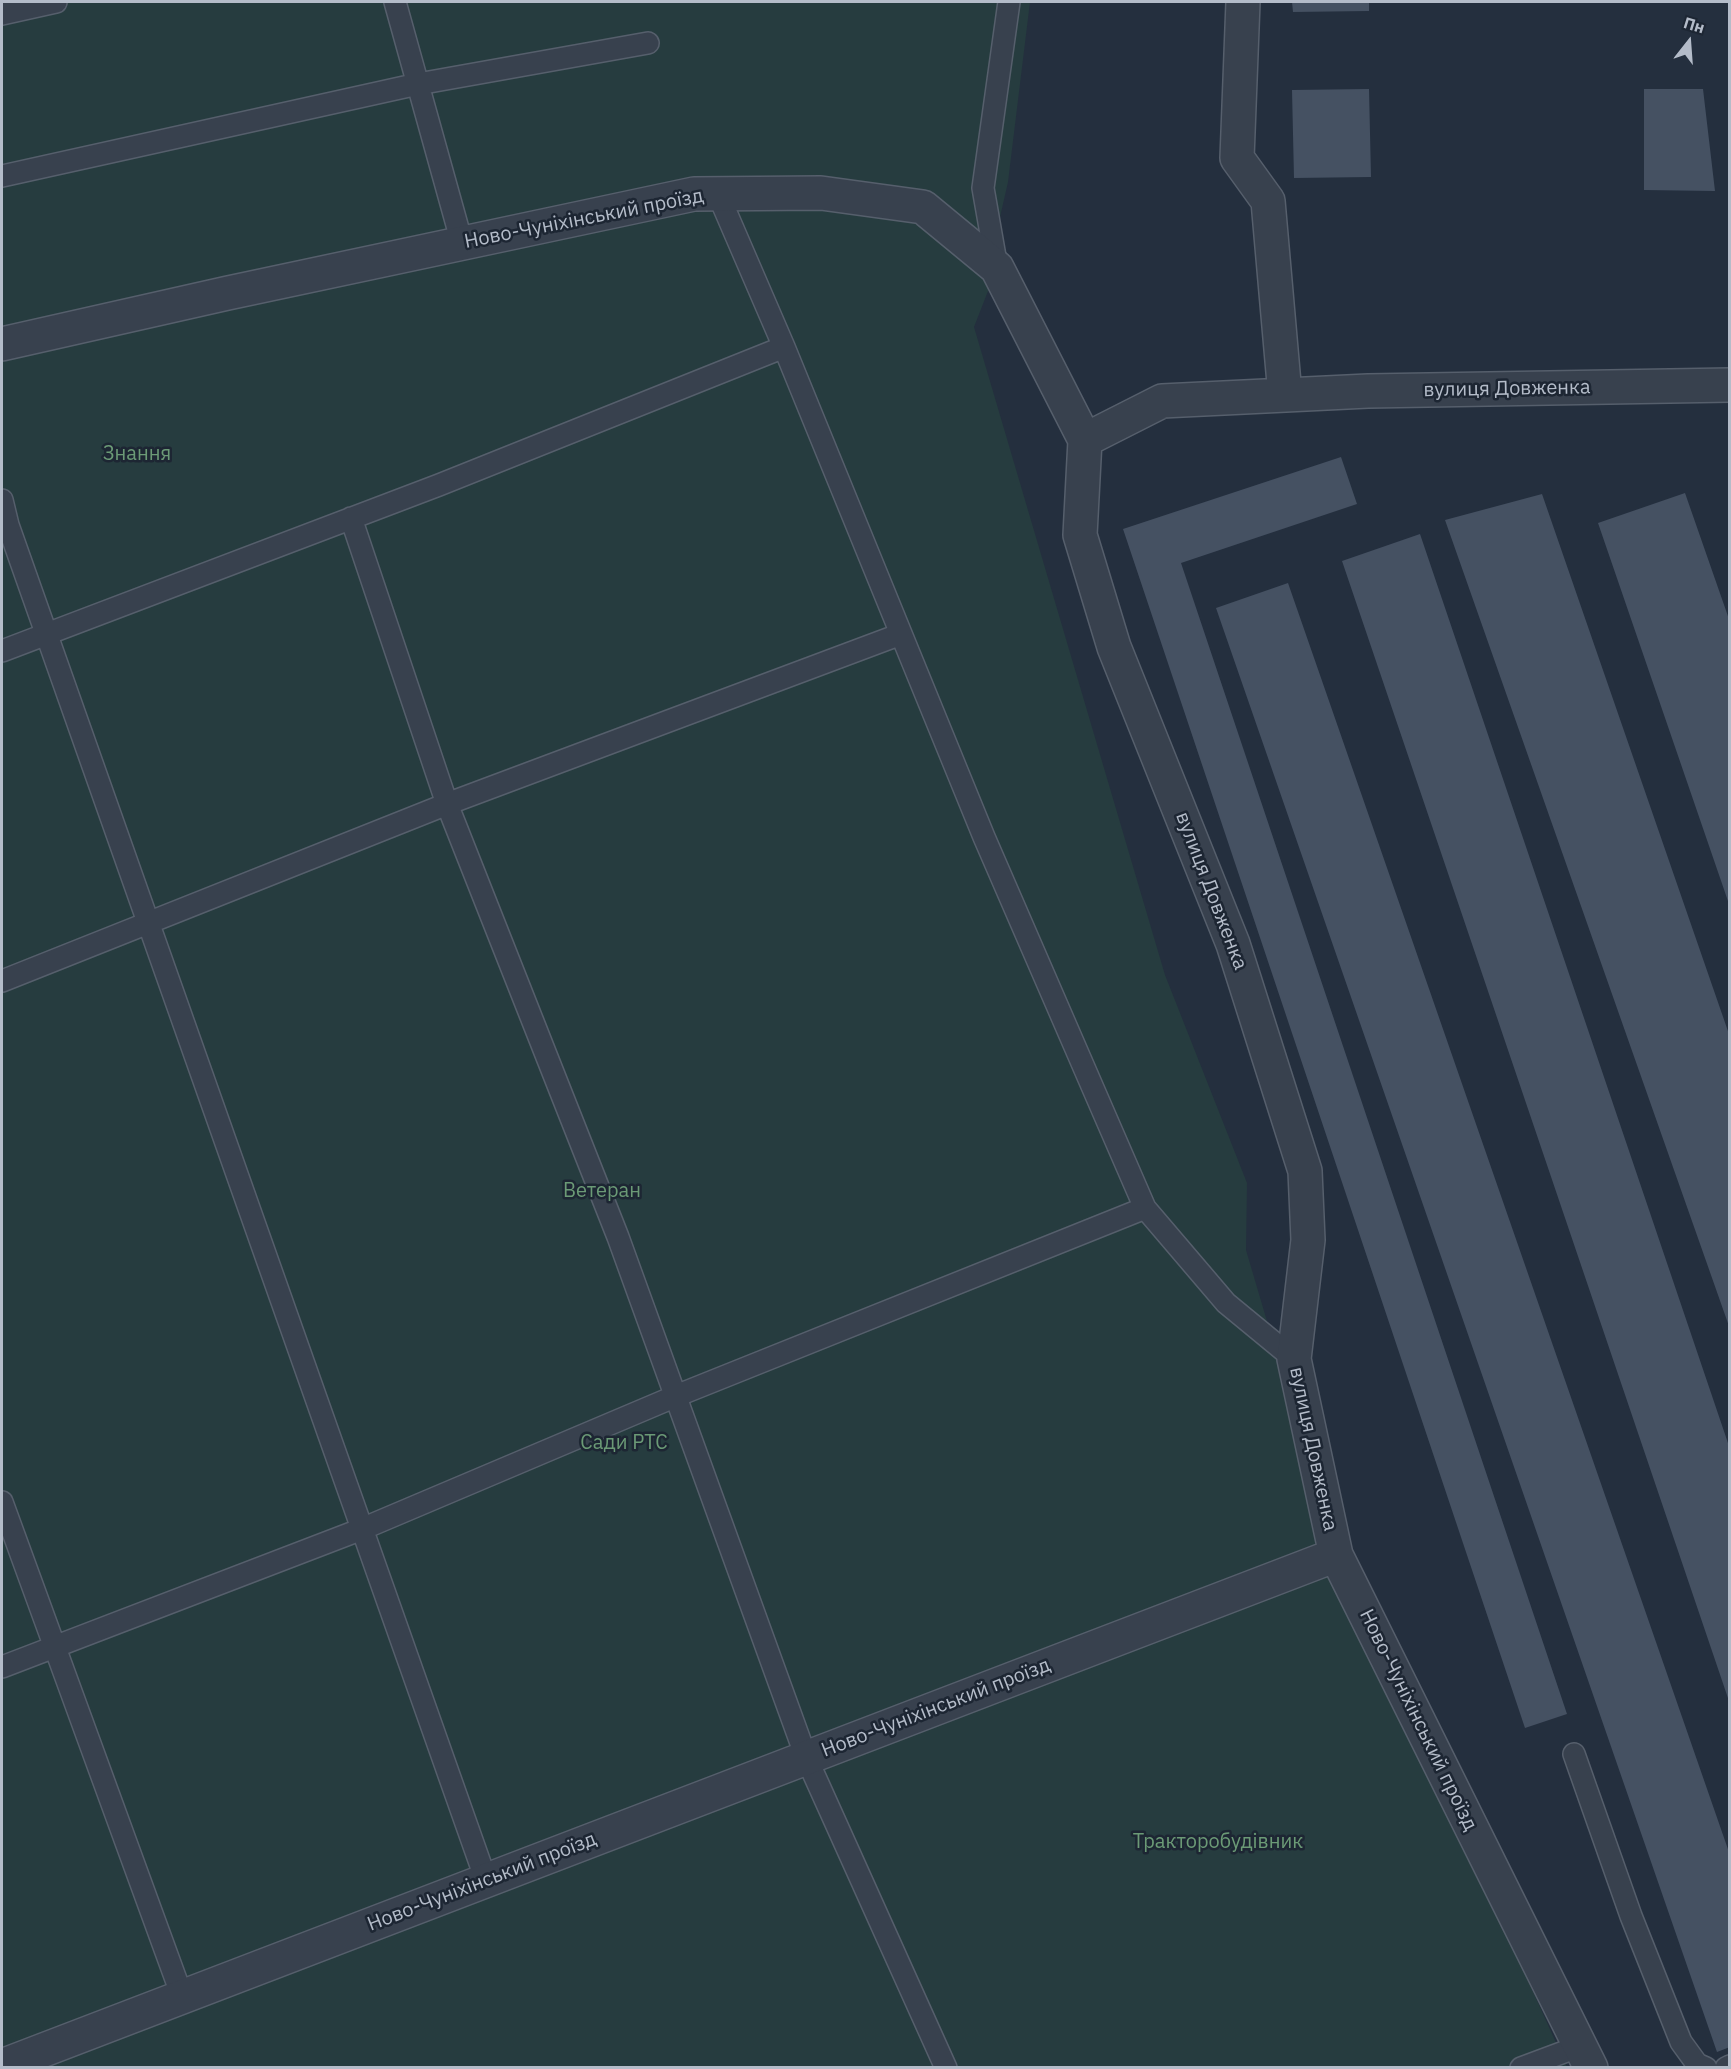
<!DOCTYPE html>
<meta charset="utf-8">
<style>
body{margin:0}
#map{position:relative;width:1731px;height:2069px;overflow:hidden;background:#242f3e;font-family:"IBM Plex Sans",sans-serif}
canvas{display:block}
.frame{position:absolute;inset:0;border:3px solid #b4bcc9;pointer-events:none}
.north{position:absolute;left:1659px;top:12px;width:60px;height:60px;-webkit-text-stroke:4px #1d2633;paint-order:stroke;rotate:17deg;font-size:16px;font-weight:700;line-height:24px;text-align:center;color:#b4bcc9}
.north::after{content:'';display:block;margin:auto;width:21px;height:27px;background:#b4bcc9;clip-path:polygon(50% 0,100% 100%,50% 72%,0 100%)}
</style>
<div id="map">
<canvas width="1731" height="2069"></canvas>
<div class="frame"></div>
<div class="north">Пн</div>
</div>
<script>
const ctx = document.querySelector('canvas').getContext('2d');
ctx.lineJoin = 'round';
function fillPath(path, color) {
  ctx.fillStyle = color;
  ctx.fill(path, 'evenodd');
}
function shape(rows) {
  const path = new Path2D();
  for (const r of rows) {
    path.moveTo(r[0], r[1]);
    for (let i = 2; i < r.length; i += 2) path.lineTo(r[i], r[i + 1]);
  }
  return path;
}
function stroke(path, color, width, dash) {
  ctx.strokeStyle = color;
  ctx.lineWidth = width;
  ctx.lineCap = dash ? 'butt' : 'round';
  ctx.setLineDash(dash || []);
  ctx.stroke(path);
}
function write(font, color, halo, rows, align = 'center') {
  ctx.font = font + ' "IBM Plex Sans",sans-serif';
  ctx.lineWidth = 5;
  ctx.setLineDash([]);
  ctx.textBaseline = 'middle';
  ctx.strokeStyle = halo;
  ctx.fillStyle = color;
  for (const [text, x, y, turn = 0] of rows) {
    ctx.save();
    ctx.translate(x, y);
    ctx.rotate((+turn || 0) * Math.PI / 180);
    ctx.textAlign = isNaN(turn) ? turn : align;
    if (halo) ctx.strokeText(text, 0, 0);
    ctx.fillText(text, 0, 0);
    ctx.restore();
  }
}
const green = shape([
 [2,2,1030,2,1008,182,990,261,997,268,974,327,1165,975,1247,1183,1246,1250,1336,1555,1567,2067,2,2068]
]);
const building = shape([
 [1292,2,1369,2,1369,11,1293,12],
 [1369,89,1371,177,1294,178,1292,90],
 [1644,89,1703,89,1715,191,1644,190],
 [1341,457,1357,504,1181,563,1567,1714,1525,1728,1123,529],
 [1685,493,1730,622,1729,904,1598,523],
 [1542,494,1730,1037,1730,1329,1445,520],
 [1420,534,1730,1449,1730,1704,1342,561],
 [1288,583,1730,1855,1730,2047,1717,2052,1216,608]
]);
const service = shape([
 [395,2,462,243],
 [2,14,56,2],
 [2,176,418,84,648,43],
 [718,194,784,347,984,837,1145,1208,1226,1303,1294,1359],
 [997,268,983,188,1009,2],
 [2,500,8,525,486,1880],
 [351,518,447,804,618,1237,806,1757,946,2068],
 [2,651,439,485,784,347],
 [2,981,447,804,901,634],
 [2,1502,182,1996],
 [2,1667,362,1529,676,1396,1145,1208],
 [1574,1754,1631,1916,1681,2042,1697,2064,1706,2068],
 [1521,2068,1580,2046],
 [1726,2068,1730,2066]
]);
const minor = shape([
 [1243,2,1237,158,1268,201,1285,395],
 [2,344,228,293,694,194,821,193,923,207,997,268,1085,440],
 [2,2066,1336,1555],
 [1591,2068,1336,1555,1294,1359,1308,1240,1305,1171,1233,944,1114,647,1080,535,1085,440,1162,401,1368,391,1730,385]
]);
const streetNames = [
 ["Ново-Чуніхінський проїзд",584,219,-11],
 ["вулиця Довженка",1507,389,-1],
 ["вулиця Довженка",1211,891,69],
 ["вулиця Довженка",1313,1449,78],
 ["Ново-Чуніхінський проїзд",936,1708,-21],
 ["Ново-Чуніхінський проїзд",1418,1720,64],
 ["Ново-Чуніхінський проїзд",482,1882,-21]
];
const parkNames = [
 ["Знання",137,454],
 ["Ветеран",602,1191],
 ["Сади РТС",624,1443],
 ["Тракторобудівник",1218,1842]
];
fillPath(green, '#263c3f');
fillPath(building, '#455162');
stroke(service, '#565f6c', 24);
stroke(minor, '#565f6c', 36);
stroke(service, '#38414e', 21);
stroke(minor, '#38414e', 33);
write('20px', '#b4bcc9', '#1d2633', streetNames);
write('20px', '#6b9a76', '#1d2633', parkNames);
</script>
